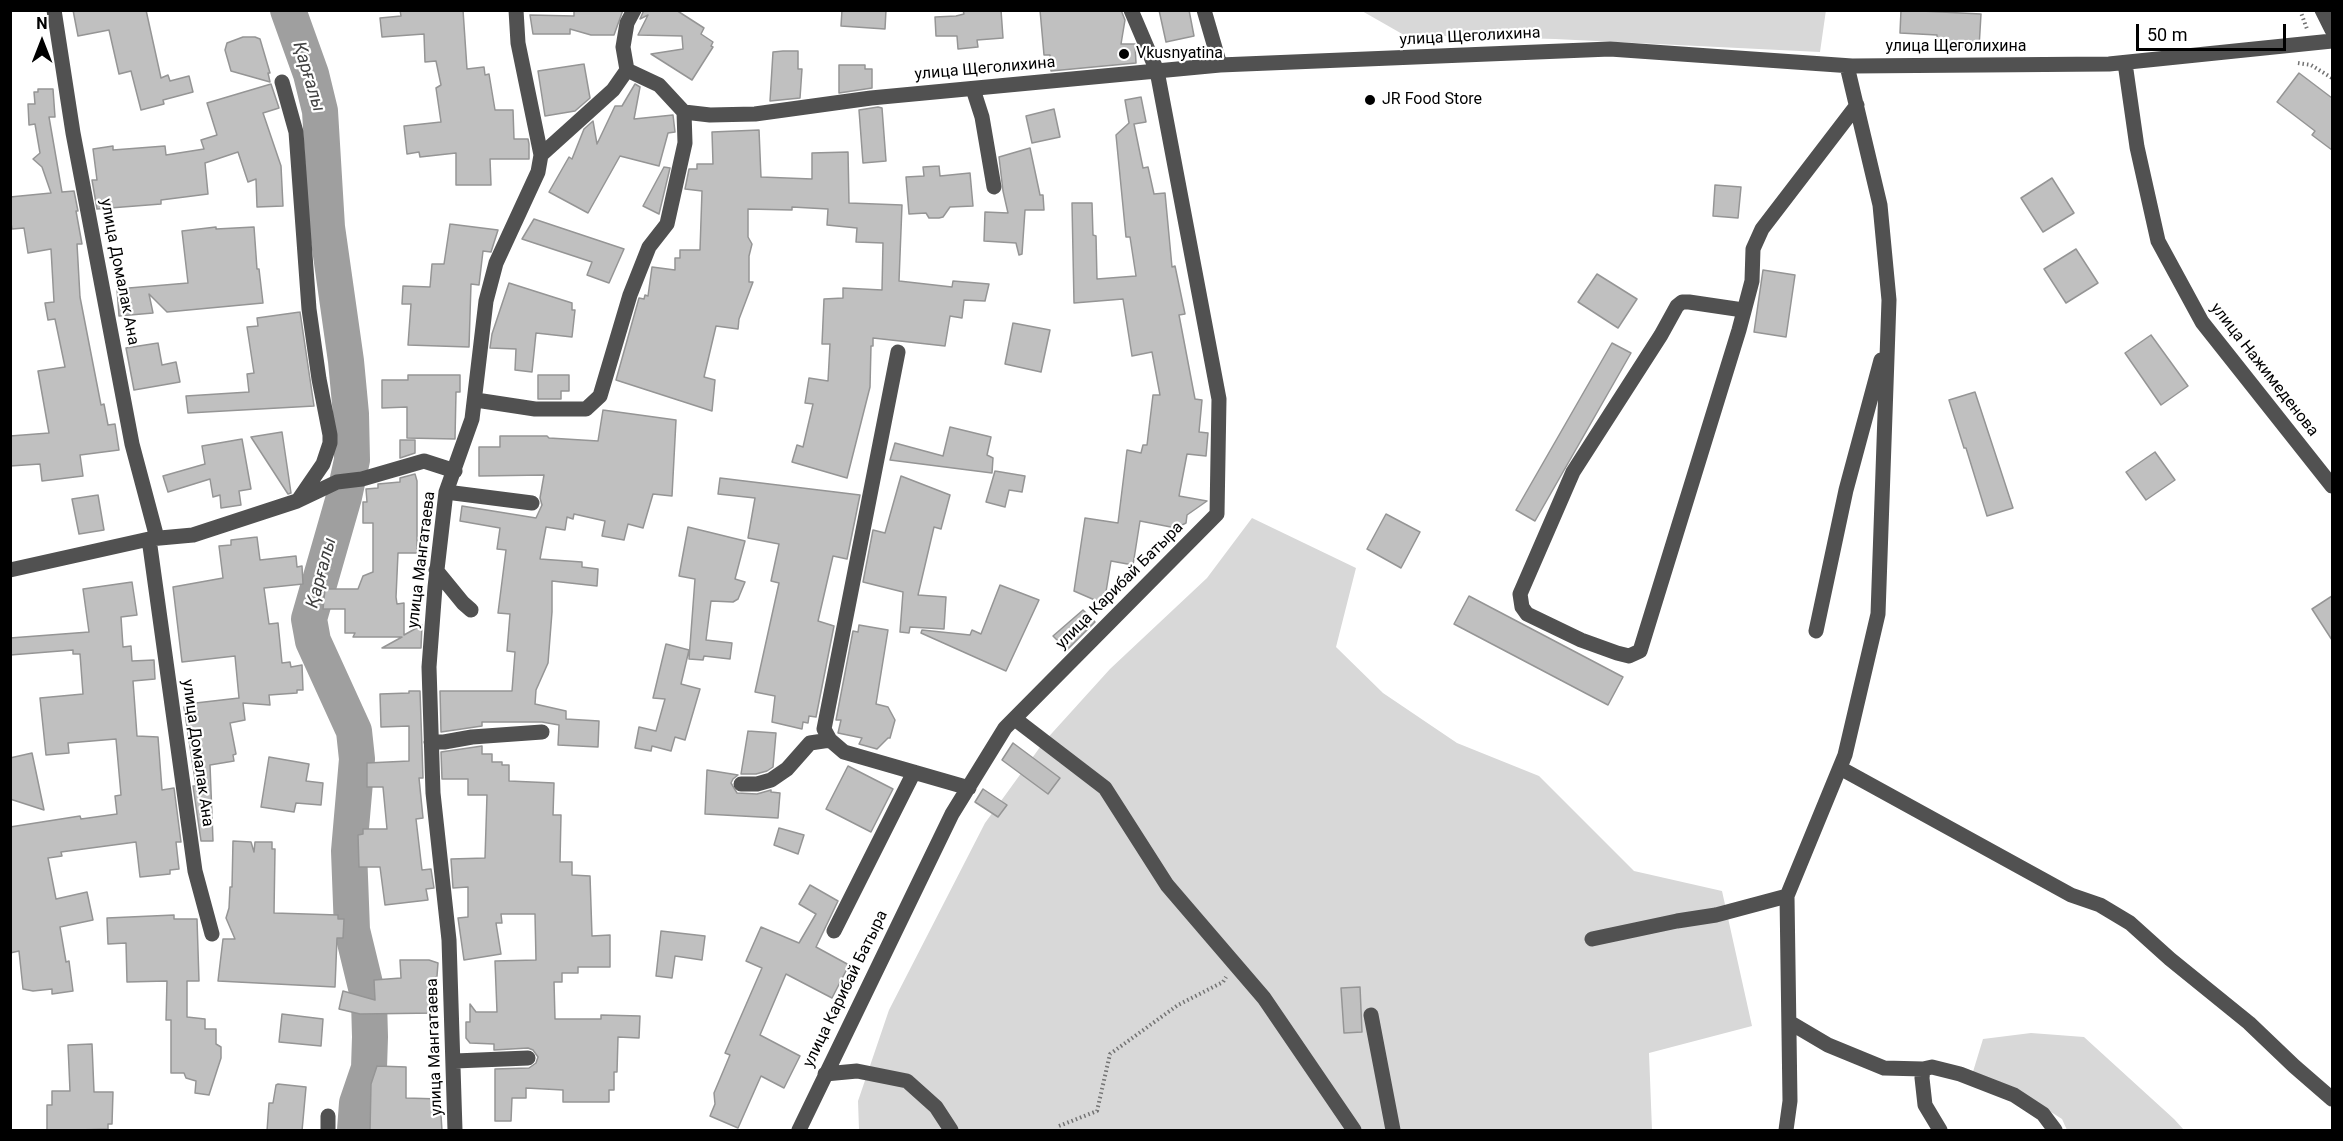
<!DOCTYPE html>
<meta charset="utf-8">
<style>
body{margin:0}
#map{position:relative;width:2343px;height:1141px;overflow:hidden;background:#fff;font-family:Roboto,sans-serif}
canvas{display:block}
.frame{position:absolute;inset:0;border:12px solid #000;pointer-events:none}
.north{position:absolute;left:12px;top:12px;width:60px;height:60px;-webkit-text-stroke:4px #fff;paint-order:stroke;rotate:0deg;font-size:16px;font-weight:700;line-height:24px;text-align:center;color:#000}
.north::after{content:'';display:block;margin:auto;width:21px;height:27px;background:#000;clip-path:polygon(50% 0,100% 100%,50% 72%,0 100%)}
.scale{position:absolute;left:2136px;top:24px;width:150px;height:27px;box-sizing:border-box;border:3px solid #000;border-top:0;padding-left:8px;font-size:18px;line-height:21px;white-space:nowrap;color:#000;-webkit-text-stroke:4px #fff;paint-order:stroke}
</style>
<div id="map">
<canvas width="2343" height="1141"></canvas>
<div class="frame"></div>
<div class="north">N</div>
<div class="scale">50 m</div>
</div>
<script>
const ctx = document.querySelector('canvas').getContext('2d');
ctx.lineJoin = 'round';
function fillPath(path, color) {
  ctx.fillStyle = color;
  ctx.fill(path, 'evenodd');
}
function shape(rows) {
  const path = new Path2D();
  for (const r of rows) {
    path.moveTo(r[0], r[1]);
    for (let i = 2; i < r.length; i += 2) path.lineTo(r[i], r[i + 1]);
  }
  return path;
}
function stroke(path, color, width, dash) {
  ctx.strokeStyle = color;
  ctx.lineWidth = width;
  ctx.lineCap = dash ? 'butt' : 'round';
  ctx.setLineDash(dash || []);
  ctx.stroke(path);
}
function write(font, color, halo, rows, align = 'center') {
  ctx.font = font + ' Roboto,sans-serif';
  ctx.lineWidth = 4.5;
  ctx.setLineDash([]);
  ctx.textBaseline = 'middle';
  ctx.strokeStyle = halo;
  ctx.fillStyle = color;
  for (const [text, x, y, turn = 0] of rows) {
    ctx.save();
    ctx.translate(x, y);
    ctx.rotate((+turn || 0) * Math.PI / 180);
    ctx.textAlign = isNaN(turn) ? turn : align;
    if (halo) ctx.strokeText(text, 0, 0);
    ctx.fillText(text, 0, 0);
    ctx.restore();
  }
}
const green = shape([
 [1826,10,1820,52,1555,39,1404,35,1362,11],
 [1252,518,1356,568,1336,647,1383,693,1457,743,1539,776,1634,871,1722,891,1752,1026,1649,1053,1652,1130,859,1130,858,1101,889,1010,985,823,1043,743,1110,669,1207,578],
 [2031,1033,2084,1037,2174,1119,2184,1130,2067,1130,2062,1119,2013,1088,1972,1075,1983,1039]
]);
const river = shape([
 [288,10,311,74,320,111,327,227,346,361,351,414,352,460,344,497,309,619,313,641,354,731,357,759,349,851,352,930,369,1000,370,1037,369,1068,357,1103,355,1130]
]);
const building = shape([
 [73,10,146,10,161,78,168,75,170,81,189,76,193,92,163,100,164,104,141,110,131,71,119,74,109,30,78,36,73,10],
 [400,10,463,10,467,69,484,67,485,75,489,74,495,110,513,110,514,139,528,139,529,144,529,159,490,159,491,185,456,185,456,153,420,157,419,152,407,154,404,126,441,122,436,88,441,85,436,61,425,62,424,34,382,37,380,18,401,16,400,10],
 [574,10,623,10,614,35,591,35,570,29,570,34,533,34,530,15,574,16,574,10],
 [644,10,676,10,704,28,701,34,713,42,711,46,713,47,692,80,651,54,683,49,682,36,638,35,648,15,640,19,644,10],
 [842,10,886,10,885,29,841,26,842,10],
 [963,10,1001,10,1003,38,977,40,978,47,958,49,957,36,936,36,935,17,956,16,964,14,963,10],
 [1040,10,1121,10,1125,20,1121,44,1135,44,1136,63,1051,71,1050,55,1044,55,1040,10],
 [1159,10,1189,10,1194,36,1166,42,1159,10],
 [1901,10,1981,14,1979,48,1937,46,1937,35,1900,33,1901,10],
 [243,37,255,37,260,39,270,73,268,73,270,82,231,71,225,50,227,43,243,37],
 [783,51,798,51,798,69,802,69,800,98,770,101,773,52,783,51],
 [584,64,590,98,575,111,545,116,538,71,584,64],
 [839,65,865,65,865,69,872,69,872,88,839,93,839,65],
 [2299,73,2332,98,2332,150,2312,135,2315,131,2277,102,2299,73],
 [271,84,279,108,263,113,281,166,283,206,257,207,256,179,248,182,238,152,205,163,208,194,161,200,161,204,97,209,92,180,97,180,93,149,113,146,113,150,165,146,166,155,204,149,201,140,217,135,207,103,271,84],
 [635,84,640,87,634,119,673,115,675,132,668,133,659,166,620,156,588,213,549,192,569,157,572,159,584,129,593,121,597,144,615,106,622,106,635,84],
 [38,89,53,89,55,117,49,117,62,192,74,191,78,211,76,211,82,244,77,244,80,297,101,405,104,404,108,425,115,424,119,450,80,455,83,476,42,481,40,464,10,466,10,436,49,433,38,371,65,367,55,319,48,320,45,303,54,302,51,249,28,253,24,228,12,229,10,218,10,197,51,193,42,167,33,159,40,153,35,124,29,125,28,104,35,104,34,92,38,92,38,89],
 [1141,97,1146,122,1134,124,1143,168,1148,167,1154,194,1165,193,1172,267,1175,266,1185,314,1179,315,1195,399,1202,400,1199,432,1208,433,1206,456,1187,454,1179,496,1207,501,1187,515,1186,523,1176,528,1140,521,1133,565,1111,561,1104,604,1074,591,1085,518,1118,523,1127,450,1141,453,1143,445,1147,445,1153,395,1160,395,1152,352,1132,356,1123,299,1074,303,1072,203,1092,203,1093,235,1096,236,1097,279,1136,276,1130,237,1126,237,1116,135,1129,123,1125,100,1141,97],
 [878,107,882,108,886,161,863,163,859,110,878,107],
 [1054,109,1060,137,1032,143,1026,116,1054,109],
 [759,130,761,177,812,179,812,153,848,152,849,203,902,205,899,281,952,287,953,281,989,284,985,301,964,300,962,318,950,316,945,346,873,338,873,346,871,346,870,387,847,478,792,462,797,445,803,447,813,404,805,403,809,378,828,381,830,344,822,344,824,299,843,298,843,288,882,290,883,243,856,242,857,228,827,225,828,209,792,207,792,210,748,209,748,237,752,244,749,256,749,282,753,282,739,319,738,329,716,326,704,377,715,380,712,411,616,380,639,298,644,299,645,295,648,296,652,267,675,270,675,258,680,258,680,250,700,250,702,191,685,189,689,169,697,169,697,164,713,164,712,132,759,130],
 [1030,148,1040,195,1043,195,1044,210,1025,210,1022,254,1019,255,1016,243,984,241,985,212,1008,213,1003,191,999,157,1030,148],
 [939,166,940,176,970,173,973,206,950,207,943,217,939,218,929,218,926,213,909,214,906,177,924,176,923,167,939,166],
 [664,167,670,168,659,214,643,206,664,167],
 [2052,178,2074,213,2043,232,2021,198,2052,178],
 [1715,185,1741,187,1738,218,1713,216,1715,185],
 [534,219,624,249,609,283,587,275,592,262,522,239,534,219],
 [450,224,498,230,491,252,483,251,479,285,471,284,469,347,408,345,411,304,402,304,403,286,430,287,432,264,444,264,450,224],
 [216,227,216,229,254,227,257,269,259,269,263,303,167,312,149,294,153,313,119,316,117,289,188,283,182,231,216,227],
 [2076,249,2098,283,2066,303,2044,269,2076,249],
 [1763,270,1795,275,1786,337,1754,332,1763,270],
 [1597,274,1637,299,1618,328,1578,302,1597,274],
 [509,283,572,303,572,310,575,310,572,337,536,333,532,372,515,370,516,349,490,348,492,334,509,283],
 [300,312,314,406,188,413,186,396,249,392,247,374,254,373,247,327,258,326,257,318,300,312],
 [1013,323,1050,330,1041,372,1005,364,1013,323],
 [2151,335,2188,386,2161,405,2125,353,2151,335],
 [158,343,162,365,176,362,180,382,134,390,126,348,158,343],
 [1612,343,1631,353,1535,521,1516,510,1612,343],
 [408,375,460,375,460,392,456,392,455,439,407,438,407,407,382,408,382,380,408,380,408,375],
 [538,375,569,375,569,391,561,391,561,399,538,399,538,375],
 [1975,392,2013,508,1987,516,1966,448,1964,448,1949,400,1975,392],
 [603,410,676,420,672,496,653,494,643,528,628,524,624,540,602,536,605,521,574,514,573,519,567,517,565,530,546,527,540,559,582,562,582,567,598,569,597,586,552,581,552,612,548,663,536,690,535,704,566,711,566,719,599,721,598,747,558,745,559,725,542,722,482,722,482,726,441,732,440,691,512,691,515,652,507,651,510,614,498,613,506,550,497,549,500,528,460,521,462,506,536,518,542,505,540,498,544,475,479,476,479,447,500,447,500,436,547,436,549,438,598,441,603,410],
 [950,427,991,437,987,455,993,458,992,473,890,460,895,443,943,456,950,427],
 [282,432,291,493,288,494,251,437,282,432],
 [242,439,251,489,239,491,241,505,221,508,220,495,213,497,210,479,168,492,163,476,205,464,202,446,242,439],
 [400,440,415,440,415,453,400,458,400,440],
 [2155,452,2175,480,2146,500,2126,472,2155,452],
 [995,471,1025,476,1022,492,1009,490,1005,507,986,502,995,471],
 [415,474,417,481,417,553,398,553,396,597,397,604,404,603,404,635,422,625,421,648,382,648,402,637,353,637,355,633,345,633,345,609,323,609,325,589,358,589,363,576,373,572,373,523,363,523,363,502,367,502,366,489,378,488,378,484,400,482,400,478,415,474],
 [901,476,950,495,941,529,934,527,918,595,946,597,944,629,910,627,909,633,900,632,903,592,863,582,873,530,885,533,901,476],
 [720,478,860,495,847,559,833,556,818,621,834,626,816,717,809,716,808,723,803,722,802,729,772,722,775,696,755,692,779,583,771,581,779,544,748,538,755,498,718,494,720,478],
 [98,495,104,530,79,534,72,499,98,495],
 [1386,514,1420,532,1401,568,1367,549,1386,514],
 [688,527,745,541,735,579,745,582,738,599,733,602,711,601,706,640,732,643,730,659,704,656,703,660,689,659,695,579,679,576,688,527],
 [257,537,260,560,296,556,297,567,302,566,303,584,264,588,269,624,278,623,282,663,290,662,291,667,302,665,303,690,297,690,297,693,269,695,270,705,243,703,245,720,230,723,236,754,233,755,234,761,210,765,213,841,201,841,193,786,196,786,184,707,188,707,187,704,239,698,235,656,182,662,173,587,223,578,219,546,231,545,231,540,257,537],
 [132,582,137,615,121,617,123,647,131,646,132,661,154,660,155,679,133,681,137,736,158,737,162,790,174,788,181,842,176,842,179,869,170,870,170,874,140,877,136,842,61,852,62,856,48,858,56,899,87,892,93,920,60,927,66,962,69,961,73,991,52,994,52,989,33,991,23,989,19,951,10,953,10,827,80,816,81,819,117,814,115,796,121,795,116,739,68,743,69,753,46,755,40,698,83,694,80,654,73,654,73,650,10,655,10,638,89,632,83,589,132,582],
 [1000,585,1039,600,1006,671,921,633,922,630,970,635,972,630,981,634,1000,585],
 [1469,596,1623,677,1608,705,1454,624,1469,596],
 [2332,596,2332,640,2312,609,2332,596],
 [1083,610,1095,622,1067,650,1053,636,1083,610],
 [859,625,888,630,876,704,888,707,895,720,890,738,888,738,877,749,859,744,862,738,838,733,841,720,836,720,853,631,858,632,859,625],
 [666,644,689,650,681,684,700,689,685,740,675,737,671,751,652,746,651,751,635,748,639,727,656,731,665,699,653,698,666,644],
 [409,691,420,691,423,778,419,778,423,818,416,819,422,870,431,869,434,888,426,889,428,900,385,905,380,867,359,867,358,835,363,834,363,829,387,829,383,787,367,787,367,763,409,761,409,726,381,727,380,694,409,693,409,691],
 [748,731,776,733,773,767,767,771,756,774,741,774,748,731],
 [1013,743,1060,778,1048,794,1002,760,1013,743],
 [482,746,482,754,492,754,492,762,502,762,502,765,509,765,509,781,554,783,553,815,561,815,560,862,572,862,572,875,590,876,592,936,610,935,610,967,578,967,578,973,562,973,562,982,554,982,555,1019,601,1019,601,1015,640,1016,639,1038,618,1037,617,1072,614,1072,614,1090,609,1090,609,1102,563,1102,563,1090,526,1088,526,1098,512,1098,511,1121,495,1121,495,1069,529,1068,536,1063,538,1057,533,1050,528,1048,494,1050,494,1044,470,1043,466,1038,466,1022,470,1022,470,1004,476,1012,497,1012,495,961,536,960,535,914,501,914,502,923,496,923,501,954,464,960,458,918,468,917,468,887,453,888,451,859,485,858,487,795,468,795,468,779,442,779,441,752,482,746],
 [32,753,44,810,10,799,10,758,32,753],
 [269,757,309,764,306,781,323,783,321,805,296,803,294,812,261,807,269,757],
 [848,766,893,789,871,832,826,809,848,766],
 [707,770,738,775,733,779,731,783,737,793,757,794,771,790,771,792,780,793,778,818,705,814,707,770],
 [983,789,1007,805,998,817,975,802,983,789],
 [779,828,804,835,798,854,774,845,779,828],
 [233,841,251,842,254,852,255,842,272,842,272,849,275,849,274,913,338,915,338,919,344,919,343,938,337,938,335,987,218,981,223,939,235,939,226,918,229,908,230,887,232,887,233,841],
 [810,885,838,901,816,947,849,965,832,998,786,974,760,1035,800,1056,784,1088,761,1076,738,1128,710,1116,715,1104,714,1093,730,1055,725,1053,762,968,746,961,761,927,799,943,816,914,799,904,810,885],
 [174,915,174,919,197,919,199,981,187,981,187,1017,205,1019,205,1029,216,1029,216,1044,221,1047,221,1058,209,1095,195,1093,196,1081,186,1078,184,1073,171,1073,171,1020,166,1020,167,981,127,982,126,943,108,944,107,918,174,915],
 [661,931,705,936,702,960,675,956,672,978,656,976,661,931],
 [400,960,429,960,438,963,437,976,434,980,436,1013,360,1014,339,1009,343,991,375,1000,374,980,401,978,400,960],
 [1360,987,1362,1032,1344,1033,1341,988,1360,987],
 [282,1014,323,1019,321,1046,279,1042,282,1014],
 [92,1044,94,1092,113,1092,112,1124,108,1124,108,1129,47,1131,47,1105,52,1105,52,1091,70,1091,68,1045,92,1044],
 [377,1066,406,1067,406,1098,440,1099,442,1131,370,1131,371,1084,377,1066],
 [278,1084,306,1087,302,1131,267,1131,269,1103,273,1103,276,1085,278,1084]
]);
const path = shape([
 [2300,10,2307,29],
 [2298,63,2311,65,2332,78],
 [1059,1126,1097,1111,1110,1054,1178,1005,1223,982,1226,977]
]);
const minor = shape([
 [54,10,73,133,132,444,157,538],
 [1204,10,1220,65],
 [2322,10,2332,30],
 [2125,63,2137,147,2158,241,2202,322,2332,486],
 [627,70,659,85,684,112,710,115,755,114,871,98,1220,65,1610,49,1852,66,2109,64,2332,41],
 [282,82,296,132,309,309,319,379,330,435,330,443,323,464,299,499],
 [973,89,982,117,994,187],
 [541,155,613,90,627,70,623,47,627,23,634,10],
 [1743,310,1689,302,1682,302,1677,306,1661,335,1573,472,1520,594,1522,607,1527,614,1581,640,1617,653,1629,656,1640,651,1739,330,1752,281,1753,249,1762,229,1857,105],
 [898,352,824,729,830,740,844,752,969,788],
 [476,400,535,409,586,409,600,396,630,295,649,247,667,224,685,143,684,112],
 [446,492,532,503],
 [149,539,195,871,212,934],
 [10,570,149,539,193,535,297,501,337,482,362,479,424,461,455,471],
 [436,570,463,603,471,610],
 [1816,631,1846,490,1881,360],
 [1015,719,1105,788,1167,885,1264,998,1354,1130],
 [431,742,444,742,472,737,542,732],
 [1840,768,2071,895,2100,905,2130,923,2170,959,2249,1023,2294,1066,2332,1099],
 [741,784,757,784,771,780,787,769,810,743,830,740],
 [834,931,914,772],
 [1592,939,1677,921,1716,915,1787,896],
 [1371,1015,1393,1130],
 [1789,1022,1828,1045,1884,1068,1923,1069,1932,1067,1960,1074,2014,1095,2043,1114,2055,1130],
 [455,1061,528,1058],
 [1923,1069,1922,1078,1925,1105,1940,1130],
 [825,1074,857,1071,907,1081,936,1107,951,1130],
 [328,1116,328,1130],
 [455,1130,449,940,433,793,429,667,435,587,446,492,472,419,486,301,496,263,538,172,541,155,518,43,516,10],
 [799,1130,952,814,1005,728,1217,514,1219,399,1157,71,1131,10],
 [1786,1130,1790,1101,1787,896,1845,755,1878,614,1889,300,1880,205,1847,66]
]);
const markers = [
 [1124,54,6,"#000"],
 [1370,100,6,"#000"]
];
const streetNames = [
 ["улица Щеголихина",1470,37,-3],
 ["улица Щеголихина",1956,47],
 ["улица Щеголихина",985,69,-5],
 ["улица Домалак Ана",119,272,79],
 ["улица Нажимеденова",2264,370,52],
 ["улица Мангатаева",422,560,-83],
 ["улица Карибай Батыра",1120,586,-45],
 ["улица Домалак Ана",197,753,82],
 ["улица Карибай Батыра",846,989,-64],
 ["улица Мангатаева",435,1047,-92]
];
const poiNames = [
 ["Vkusnyatina",1136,54],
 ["JR Food Store",1382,100]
];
const waterNames = [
 ["Қарғалы",308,77,73],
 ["Қарғалы",322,573,-75]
];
fillPath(green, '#d8d8d8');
stroke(river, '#9f9f9f', 36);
fillPath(building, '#c0c0c0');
stroke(building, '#959595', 1.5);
stroke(path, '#737373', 4, [1.5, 3]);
stroke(minor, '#515151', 15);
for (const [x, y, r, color] of markers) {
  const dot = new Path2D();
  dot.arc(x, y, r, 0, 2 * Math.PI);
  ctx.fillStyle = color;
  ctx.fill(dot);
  stroke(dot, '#fff', 2);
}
write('16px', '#000', '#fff', streetNames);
write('16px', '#000', '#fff', poiNames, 'left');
write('italic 18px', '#404040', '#fff', waterNames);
</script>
